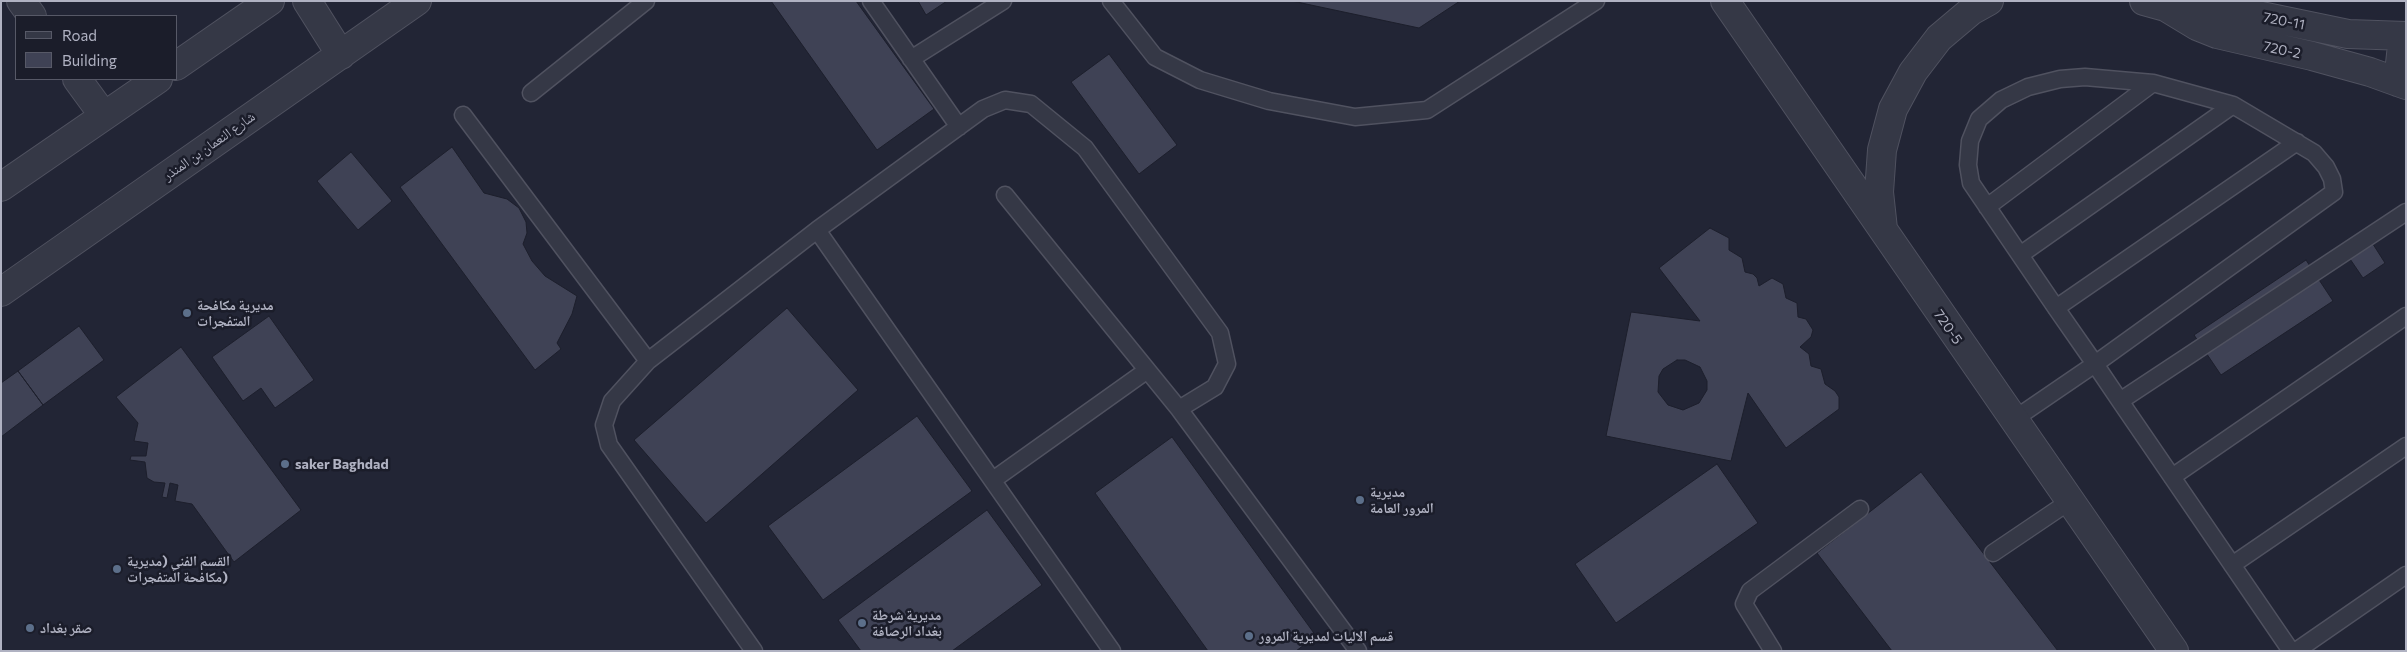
<!DOCTYPE html>
<meta charset="utf-8">
<style>
body{margin:0}
#map{position:relative;width:2407px;height:652px;overflow:hidden;background:#222535;font-family:Commissioner,sans-serif}
canvas{display:block}
.frame{position:absolute;inset:0;border:2px solid #b0b2c2;pointer-events:none}
.legend{position:absolute;left:15px;top:15px;width:162px;height:65px;box-sizing:border-box;background:#1b1d2a;border:1px solid #575967;margin:0;padding:6px 9px;list-style:none;font-size:15px;color:#b0b2c2}
.legend li{display:flex;align-items:center;gap:10px;height:25px}
.legend b{width:25px;border:1px solid #575967}
</style>
<div id="map">
<canvas width="2407" height="652"></canvas>
<div class="frame"></div>
<ul class="legend">
<li><b style="height:6px;background:#353846"></b>Road</li>
<li><b style="height:14px;background:#3f4255"></b>Building</li>
</ul>
</div>
<script>
const ctx = document.querySelector('canvas').getContext('2d');
ctx.lineJoin = 'round';
function fillPath(path, color) {
  ctx.fillStyle = color;
  ctx.fill(path, 'evenodd');
}
function shape(rows) {
  const path = new Path2D();
  for (const r of rows) {
    path.moveTo(r[0], r[1]);
    for (let i = 2; i < r.length; i += 2) path.lineTo(r[i], r[i + 1]);
  }
  return path;
}
function stroke(path, color, width, dash) {
  ctx.strokeStyle = color;
  ctx.lineWidth = width;
  ctx.lineCap = dash ? 'butt' : 'round';
  ctx.setLineDash(dash || []);
  ctx.stroke(path);
}
function write(font, color, halo, rows, align = 'center') {
  ctx.font = font + ' Commissioner,"Noto Naskh Arabic",sans-serif';
  ctx.lineWidth = 5;
  ctx.setLineDash([]);
  ctx.textBaseline = 'middle';
  ctx.strokeStyle = halo;
  ctx.fillStyle = color;
  for (const [text, x, y, turn = 0] of rows) {
    ctx.save();
    ctx.translate(x, y);
    ctx.rotate((+turn || 0) * Math.PI / 180);
    ctx.textAlign = isNaN(turn) ? turn : align;
    if (halo) ctx.strokeText(text, 0, 0);
    ctx.fillText(text, 0, 0);
    ctx.restore();
  }
}
const building = shape([
 [771,1,856,1,934,109,877,150,771,1],
 [918,1,947,1,926,15,918,1],
 [1292,1,1460,1,1419,28,1292,1],
 [1109,54,1177,145,1139,174,1071,82,1109,54],
 [452,147,484,193,507,199,519,208,526,222,527,233,523,244,532,261,545,276,577,296,572,314,557,343,561,349,535,370,400,187,452,147],
 [351,152,392,201,358,230,317,181,351,152],
 [1710,228,1729,238,1729,250,1742,258,1745,272,1753,274,1757,278,1759,286,1772,278,1783,284,1786,298,1797,303,1798,317,1806,319,1813,330,1811,337,1800,347,1809,354,1811,366,1821,369,1825,384,1835,391,1839,397,1839,409,1786,448,1748,393,1731,461,1606,436,1631,312,1700,321,1659,268,1710,228],
 [1677,360,1685,360,1700,367,1707,381,1707,390,1699,403,1683,410,1668,405,1658,392,1659,376,1663,369,1677,360],
 [2371,241,2385,263,2363,278,2348,256,2371,241],
 [2306,260,2333,301,2221,375,2194,335,2306,260],
 [787,308,858,390,706,523,634,440,787,308],
 [269,316,314,380,275,408,261,388,243,401,212,357,269,316],
 [79,326,104,360,43,405,18,371,79,326],
 [181,347,301,510,234,562,192,504,175,501,178,485,170,483,167,498,162,497,165,483,154,482,147,478,145,462,130,460,131,456,146,456,148,443,134,441,138,423,116,397,181,347],
 [18,371,43,405,1,437,1,383,18,371],
 [917,416,972,491,823,600,768,526,917,416],
 [1172,437,1316,636,1296,651,1208,651,1095,493,1172,437],
 [1717,464,1758,523,1616,623,1575,564,1717,464],
 [1921,472,2058,651,1892,651,1817,553,1921,472],
 [987,510,1042,585,952,651,861,651,838,620,987,510]
]);
const service = shape([
 [871,1,959,127],
 [1111,1,1155,57,1200,80,1269,101,1355,117,1427,110,1596,1],
 [911,59,1003,1],
 [531,93,646,1],
 [463,115,648,361,817,230,983,109,1005,100,1031,104,1085,148,1220,333,1227,364,1215,387,1179,409],
 [1005,195,1179,409,1358,651],
 [1987,207,2153,83],
 [817,230,1112,651],
 [2020,255,2233,105],
 [2056,308,2297,142],
 [648,361,612,401,604,425,609,445,754,651],
 [2120,401,2406,212],
 [2013,420,2095,364,2334,192,2332,179,2326,167,2314,153,2233,105,2153,83,2085,77,2060,79,2028,87,2001,100,1979,119,1970,141,1968,165,1971,183,2056,308,2095,364,2120,401,2172,477,2291,651],
 [2172,477,2406,316],
 [993,480,1146,371],
 [1993,553,2070,501],
 [2232,565,2406,446],
 [1773,651,1744,604,1750,591,1860,509],
 [2296,651,2406,575]
]);
const minor = shape([
 [21,1,32,16],
 [307,1,341,55],
 [1725,1,2174,651],
 [2144,1,2162,6,2223,8,2348,34,2406,36],
 [2164,6,2197,26,2217,34,2312,56,2370,72,2406,85],
 [176,66,270,1],
 [77,79,104,116],
 [2398,82,2403,36],
 [1,187,158,79],
 [1883,229,1879,192,1882,150,1893,109,1913,72,1939,38,1971,11,1989,1],
 [1,292,417,1]
]);
const markers = [
 [187,313,5,"#5c6f8a"],
 [285,464,5,"#5c6f8a"],
 [1360,500,5,"#5c6f8a"],
 [117,569,5,"#5c6f8a"],
 [862,623,5,"#5c6f8a"],
 [30,628,5,"#5c6f8a"],
 [1249,636,5,"#5c6f8a"]
];
const streetNames = [
 ["720-11",2284,21,11],
 ["720-2",2282,50,12],
 ["شارع النعمان بن المنذر",209,146,-35],
 ["720-5",1948,327,55]
];
const poiNames = [
 ["مديرية مكافحة",197,305],
 ["المتفجرات",197,321],
 ["saker Baghdad",295,464],
 ["مديرية",1370,492],
 ["المرور العامة",1370,508],
 ["القسم الفني (مديرية",127,561],
 ["مكافحة المتفجرات)",127,577],
 ["مديرية شرطة",872,615],
 ["بغداد الرصافة",872,631],
 ["صقر بغداد",40,628],
 ["قسم الاليات لمديرية المرور",1259,636]
];
fillPath(building, '#3f4255');
stroke(building, '#1d1f2c', 1);
stroke(service, '#505260', 19);
stroke(minor, '#505260', 30);
stroke(service, '#353846', 16);
stroke(minor, '#353846', 28);
for (const [x, y, r, color] of markers) {
  const dot = new Path2D();
  dot.arc(x, y, r, 0, 2 * Math.PI);
  ctx.fillStyle = color;
  ctx.fill(dot);
  stroke(dot, '#1b1d2a', 2);
}
write('14px', '#b0b2c2', '#1b1d2a', streetNames);
write('bold 14px', '#b0b2c2', '#1b1d2a', poiNames, 'left');
</script>
